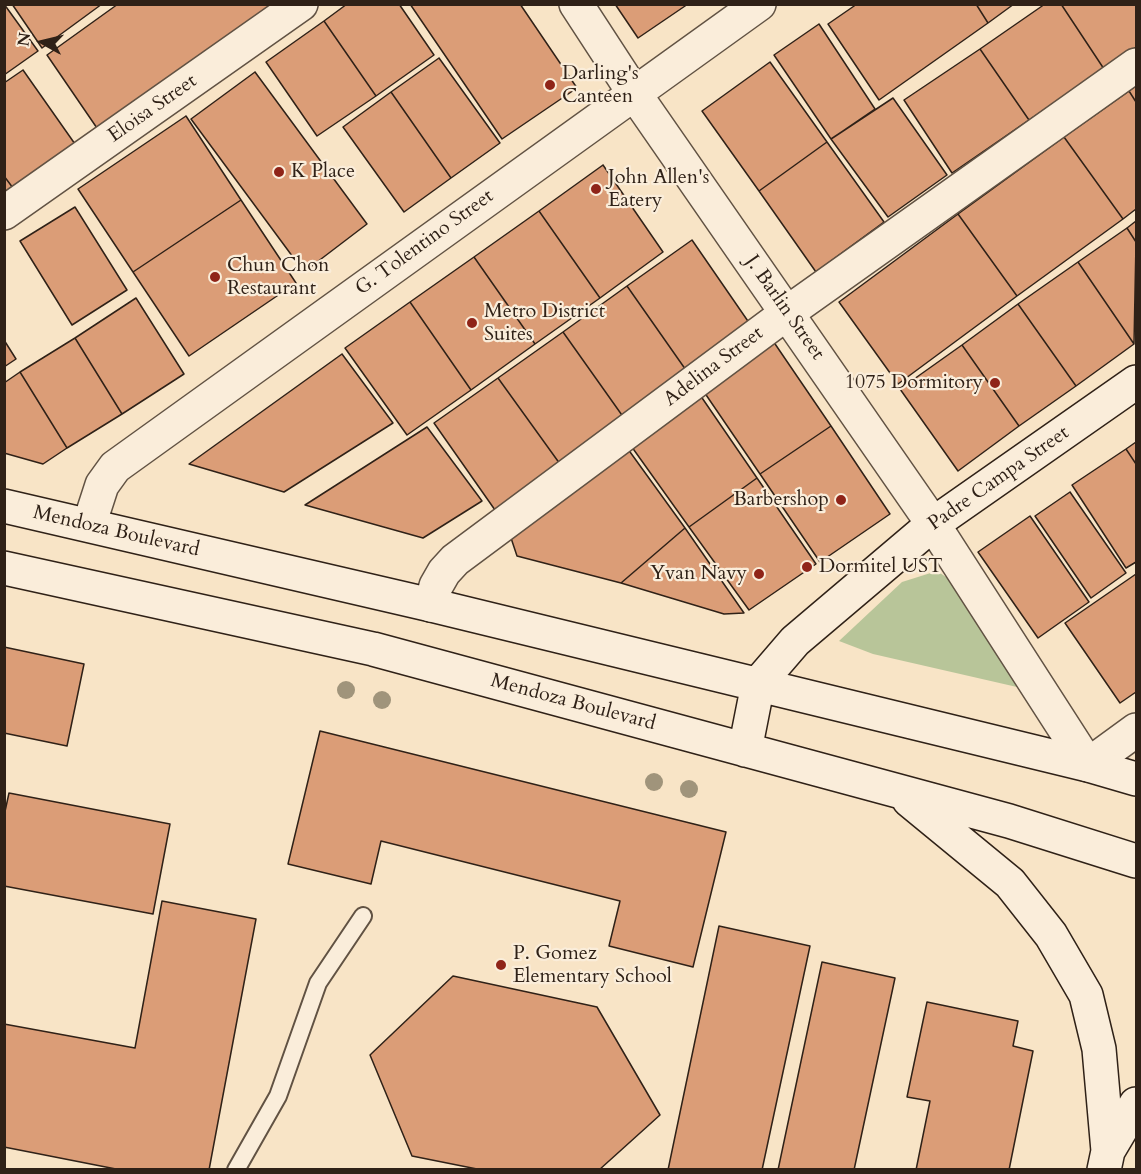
<!DOCTYPE html>
<style>
body{margin:0}
#map{position:relative;width:1141px;height:1174px;overflow:hidden;background:#f8e4c6;font-family:Cardo,serif}
canvas{display:block}
.frame{position:absolute;inset:0;border:6px solid #2f2117;pointer-events:none}
.north{position:absolute;left:12px;top:12px;width:60px;height:60px;-webkit-text-stroke:4px #faedda;paint-order:stroke;rotate:278deg;font-size:16px;font-weight:700;line-height:24px;text-align:center;color:#2f2117}
.north::after{content:'';display:block;margin:auto;width:21px;height:27px;background:#2f2117;clip-path:polygon(50% 0,100% 100%,50% 72%,0 100%)}
</style>
<div id="map">
<canvas width="1141" height="1174"></canvas>
<div class="frame"></div>
<div class="north">N</div>
</div>
<script>
const ctx = document.querySelector('canvas').getContext('2d');
ctx.lineJoin = 'round';
function fillPath(path, color) {
  ctx.fillStyle = color;
  ctx.fill(path, 'evenodd');
}
function shape(rows) {
  const path = new Path2D();
  for (const r of rows) {
    path.moveTo(r[0], r[1]);
    for (let i = 2; i < r.length; i += 2) path.lineTo(r[i], r[i + 1]);
  }
  return path;
}
function stroke(path, color, width, dash) {
  ctx.strokeStyle = color;
  ctx.lineWidth = width;
  ctx.lineCap = dash ? 'butt' : 'round';
  ctx.setLineDash(dash || []);
  ctx.stroke(path);
}
function write(font, color, halo, rows, align = 'center') {
  ctx.font = font + ' Cardo,serif';
  ctx.lineWidth = 4.5;
  ctx.setLineDash([]);
  ctx.textBaseline = 'middle';
  ctx.strokeStyle = halo;
  ctx.fillStyle = color;
  for (const [text, x, y, turn = 0] of rows) {
    ctx.save();
    ctx.translate(x, y);
    ctx.rotate((+turn || 0) * Math.PI / 180);
    ctx.textAlign = isNaN(turn) ? turn : align;
    if (halo) ctx.strokeText(text, 0, 0);
    ctx.fillText(text, 0, 0);
    ctx.restore();
  }
}
const green = shape([
 [937,571,955,583,1030,690,873,654,839,641,902,582]
]);
const building = shape([
 [4,4,38,51,4,75,4,4],
 [12,4,102,4,42,48,12,4],
 [118,4,279,4,99,131,47,55,118,4],
 [347,4,399,4,434,55,376,96,324,21,347,4],
 [410,4,520,4,577,88,502,139,410,4],
 [615,4,688,4,638,38,615,4],
 [857,4,976,4,988,23,879,100,828,24,857,4],
 [976,4,1014,4,988,23,976,4],
 [1045,4,1061,4,1104,69,1029,120,980,49,1045,4],
 [1061,4,1136,4,1136,47,1104,69,1061,4],
 [324,21,376,96,317,136,266,62,324,21],
 [819,24,875,109,831,139,774,55,819,24],
 [980,49,1029,120,952,173,904,100,980,49],
 [439,58,500,143,451,178,391,92,439,58],
 [770,62,827,142,759,191,702,111,770,62],
 [23,70,75,144,13,188,4,176,4,83,23,70],
 [255,72,367,224,304,272,191,119,255,72],
 [1136,86,1136,102,1129,91,1136,86],
 [1129,91,1136,102,1136,209,1123,219,1064,137,1129,91],
 [391,92,451,178,404,212,343,127,391,92],
 [893,98,947,175,888,217,831,139,893,98],
 [186,116,241,200,133,272,78,189,186,116],
 [1064,137,1123,219,1017,296,958,214,1064,137],
 [827,142,884,222,816,272,759,191,827,142],
 [603,165,663,252,600,298,539,211,603,165],
 [4,176,13,188,4,194,4,176],
 [241,200,296,283,189,356,133,272,241,200],
 [75,207,127,290,72,325,20,241,75,207],
 [539,211,600,298,535,344,474,257,539,211],
 [958,214,1017,296,898,384,839,302,958,214],
 [1136,221,1136,242,1127,228,1136,221],
 [1127,228,1136,242,1134,344,1078,262,1127,228],
 [692,240,752,327,688,373,627,286,692,240],
 [474,257,535,344,471,390,410,302,474,257],
 [1078,262,1134,344,1076,386,1018,304,1078,262],
 [627,286,688,373,624,418,563,332,627,286],
 [136,298,184,374,122,414,75,338,136,298],
 [410,302,471,390,407,435,345,348,410,302],
 [1018,304,1076,386,1019,426,962,345,1018,304],
 [563,332,624,418,560,464,498,378,563,332],
 [75,338,122,414,67,448,20,372,75,338],
 [771,338,831,426,760,474,700,386,771,338],
 [4,340,16,359,4,367,4,340],
 [962,345,1019,426,958,471,900,389,962,345],
 [342,354,393,423,284,492,189,464,342,354],
 [20,372,67,448,43,464,4,453,4,383,20,372],
 [498,378,560,464,495,510,434,423,498,378],
 [698,392,757,478,689,527,629,443,698,392],
 [831,426,890,514,820,562,760,474,831,426],
 [427,427,482,501,423,538,305,505,427,427],
 [1136,442,1136,464,1126,449,1136,442],
 [625,445,685,528,621,583,517,556,509,532,625,445],
 [1126,449,1136,464,1136,562,1126,568,1072,485,1126,449],
 [757,478,816,564,749,610,689,527,757,478],
 [1070,492,1126,573,1091,598,1035,516,1070,492],
 [1030,516,1089,602,1038,638,978,552,1030,516],
 [685,528,744,613,724,614,621,583,685,528],
 [1136,574,1136,692,1120,703,1065,623,1136,574],
 [4,647,84,664,67,746,4,733,4,647],
 [320,731,726,832,693,967,609,946,620,901,381,841,371,884,288,864,320,731],
 [9,793,170,824,153,914,4,886,4,816,9,793],
 [162,901,256,919,209,1170,121,1170,4,1147,4,1024,135,1048,162,901],
 [719,926,810,946,762,1170,668,1170,719,926],
 [822,962,895,978,854,1170,778,1170,822,962],
 [453,976,597,1007,660,1115,599,1170,482,1170,412,1156,370,1055,453,976],
 [927,1002,1018,1021,1013,1046,1033,1051,1009,1170,916,1170,930,1101,907,1097,927,1002]
]);
const lane = shape([
 [236,1170,278,1096,318,983,363,916]
]);
const street = shape([
 [576,4,634,93,933,524,1088,765,1136,730],
 [4,213,301,4],
 [89,525,102,485,115,467,759,4],
 [431,605,436,586,444,572,455,560,787,313,1136,65]
]);
const secondary = shape([
 [4,506,431,605,1088,765,1136,779],
 [4,568,373,649,1009,821,1136,861],
 [745,750,758,684,795,641,933,524,1136,382],
 [909,800,1010,883,1051,935,1086,995,1099,1049,1108,1151,1104,1170],
 [1108,1151,1136,1104]
]);
const trees = [
 [346,690],
 [382,700],
 [654,782],
 [689,789]
];
const markers = [
 [550,85,6,"#8f2418"],
 [279,172,6,"#8f2418"],
 [596,189,6,"#8f2418"],
 [215,277,6,"#8f2418"],
 [472,323,6,"#8f2418"],
 [995,383,6,"#8f2418"],
 [841,500,6,"#8f2418"],
 [807,567,6,"#8f2418"],
 [759,574,6,"#8f2418"],
 [501,965,6,"#8f2418"]
];
const poiNames = [
 ["Darling's",562,74],
 ["Canteen",562,97],
 ["K Place",291,172],
 ["John Allen's",608,178],
 ["Eatery",608,201],
 ["Chun Chon",227,266],
 ["Restaurant",227,289],
 ["Metro District",484,312],
 ["Suites",484,335],
 ["1075 Dormitory",983,383,"right"],
 ["Barbershop",829,500,"right"],
 ["Dormitel UST",819,567],
 ["Yvan Navy",747,574,"right"],
 ["P. Gomez",513,954],
 ["Elementary School",513,977]
];
const streetNames = [
 ["Eloisa Street",153,109,-35],
 ["G. Tolentino Street",425,243,-36],
 ["J. Barlin Street",784,308,55],
 ["Adelina Street",714,367,-37],
 ["Padre Campa Street",999,479,-35],
 ["Mendoza Boulevard",116,532,13],
 ["Mendoza Boulevard",573,703,15]
];
fillPath(green, '#b8c599');
fillPath(building, '#db9d77');
stroke(building, '#2f2117', 1.5);
stroke(lane, '#615243', 20);
stroke(street, '#615243', 36);
stroke(secondary, '#2f2117', 36);
stroke(lane, '#faedda', 16);
stroke(street, '#faedda', 33);
stroke(secondary, '#faedda', 33);
ctx.fillStyle = '#a0947b';
for (const [x, y] of trees) {
  ctx.beginPath();
  ctx.arc(x, y, 9, 0, 2 * Math.PI);
  ctx.fill();
}
for (const [x, y, r, color] of markers) {
  const dot = new Path2D();
  dot.arc(x, y, r, 0, 2 * Math.PI);
  ctx.fillStyle = color;
  ctx.fill(dot);
  stroke(dot, '#faedda', 2);
}
write('20px', '#2f2117', '#faedda', poiNames, 'left');
write('20px', '#2f2117', '#faedda', streetNames);
</script>
